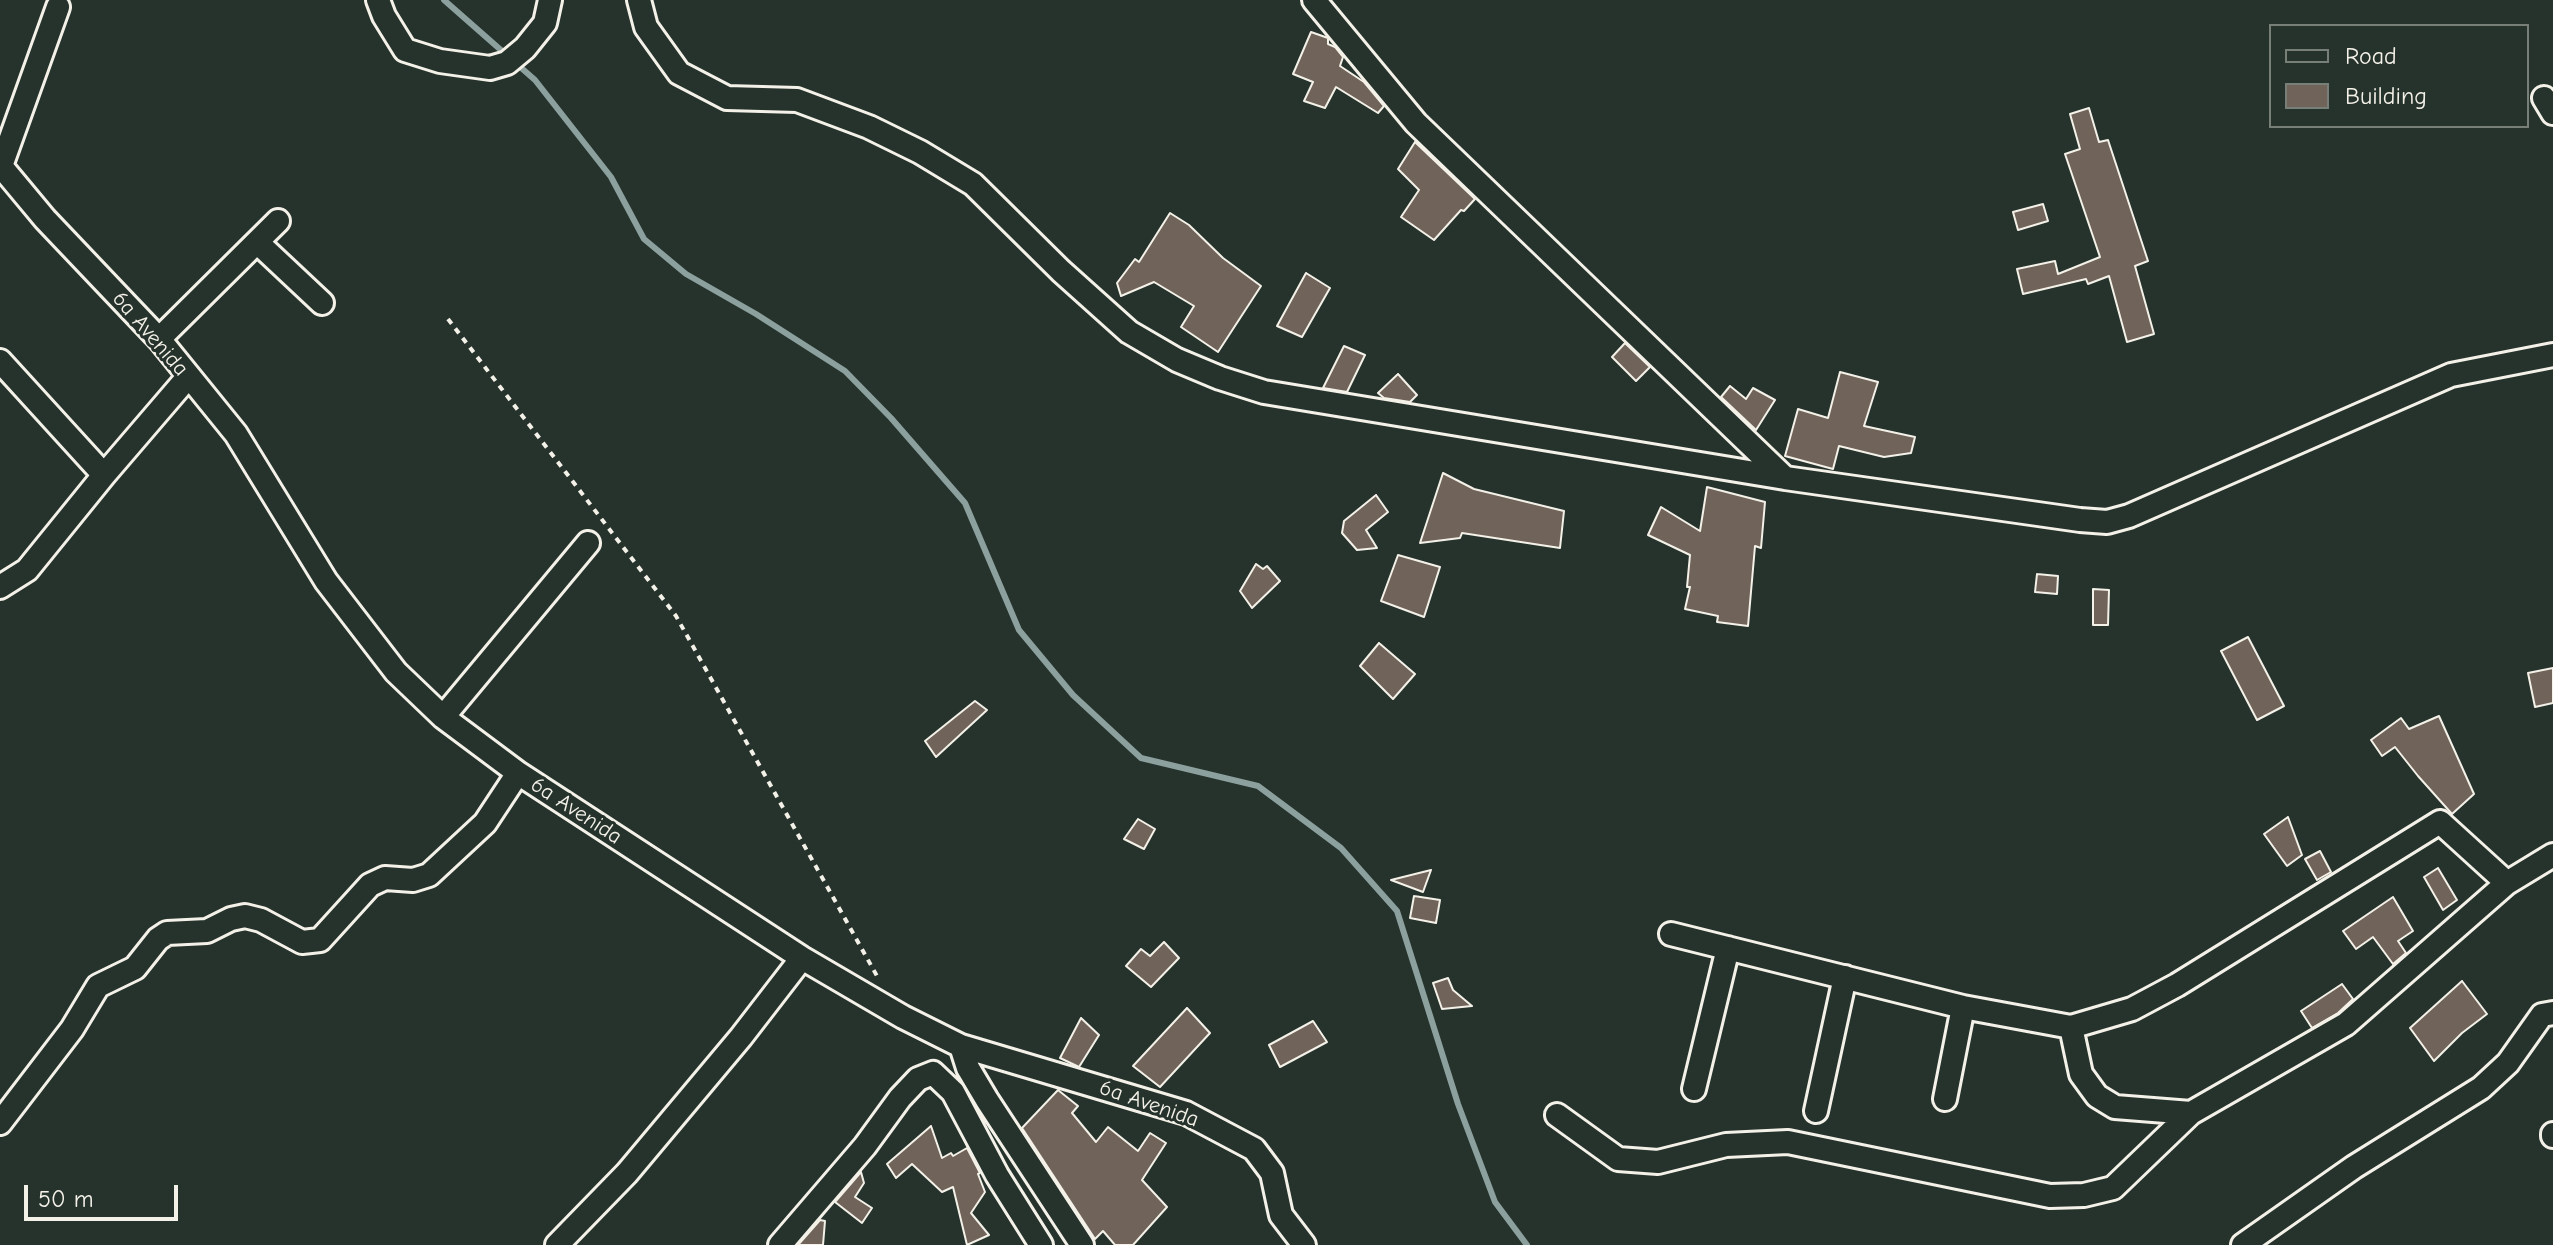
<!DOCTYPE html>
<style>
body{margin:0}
#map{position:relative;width:2553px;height:1245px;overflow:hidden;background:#26332d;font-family:"Comic Neue",sans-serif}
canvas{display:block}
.legend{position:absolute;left:2269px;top:24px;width:260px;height:104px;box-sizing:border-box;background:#26332d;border:2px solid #787f78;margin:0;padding:10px 14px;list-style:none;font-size:24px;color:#f4f1e8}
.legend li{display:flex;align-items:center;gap:16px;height:40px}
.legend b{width:40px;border:2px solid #787f78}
.scale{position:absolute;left:24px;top:1185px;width:154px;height:36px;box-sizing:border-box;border:4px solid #f4f1e8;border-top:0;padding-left:10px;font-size:24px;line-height:28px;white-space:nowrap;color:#f4f1e8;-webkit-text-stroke:6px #26332d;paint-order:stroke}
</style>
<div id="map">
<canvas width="2553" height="1245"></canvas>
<ul class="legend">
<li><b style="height:10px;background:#26332d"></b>Road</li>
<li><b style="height:22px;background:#70645a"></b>Building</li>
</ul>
<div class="scale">50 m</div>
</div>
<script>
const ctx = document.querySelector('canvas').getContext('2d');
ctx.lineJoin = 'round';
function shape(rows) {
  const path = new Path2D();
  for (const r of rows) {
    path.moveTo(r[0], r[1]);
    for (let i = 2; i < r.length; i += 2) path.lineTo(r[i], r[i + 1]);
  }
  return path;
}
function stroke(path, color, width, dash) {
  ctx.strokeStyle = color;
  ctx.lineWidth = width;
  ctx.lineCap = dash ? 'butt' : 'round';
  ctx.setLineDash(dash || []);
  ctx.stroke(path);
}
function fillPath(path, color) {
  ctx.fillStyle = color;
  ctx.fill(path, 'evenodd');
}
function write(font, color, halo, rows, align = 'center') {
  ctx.font = font + ' "Comic Neue",sans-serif';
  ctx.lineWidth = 6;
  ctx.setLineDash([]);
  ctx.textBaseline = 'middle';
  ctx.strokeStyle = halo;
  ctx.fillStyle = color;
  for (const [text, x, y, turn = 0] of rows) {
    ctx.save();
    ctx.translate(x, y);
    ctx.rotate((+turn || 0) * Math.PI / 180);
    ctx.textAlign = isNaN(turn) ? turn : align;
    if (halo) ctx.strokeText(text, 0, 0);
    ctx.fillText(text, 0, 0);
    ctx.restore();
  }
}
const stream = shape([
 [444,0,535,80,611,177,644,239,686,274,756,314,845,371,891,418,965,503,1019,630,1073,695,1141,758,1258,786,1341,848,1397,911,1458,1104,1495,1202,1527,1245]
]);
const building = shape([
 [1311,32,1328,38,1328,44,1335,47,1343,57,1340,66,1364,82,1384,106,1378,113,1336,87,1325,108,1304,101,1313,82,1293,74,1311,32],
 [2089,108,2099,142,2108,140,2148,261,2135,266,2154,334,2127,342,2109,276,2088,284,2086,279,2023,294,2017,269,2055,261,2058,274,2100,257,2065,154,2080,149,2070,114,2089,108],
 [1415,142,1475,199,1464,211,1461,210,1434,240,1401,217,1419,190,1398,169,1415,142],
 [2043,204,2048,221,2018,230,2013,212,2043,204],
 [1170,213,1189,225,1223,258,1261,286,1218,352,1181,327,1194,306,1154,282,1121,296,1117,283,1135,259,1139,262,1170,213],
 [1306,273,1330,288,1302,337,1277,326,1306,273],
 [1625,343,1650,367,1636,381,1612,357,1625,343],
 [1344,346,1365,355,1347,392,1323,388,1344,346],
 [1840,372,1878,382,1864,426,1915,437,1911,453,1884,457,1839,446,1833,469,1785,456,1798,409,1828,418,1840,372],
 [1398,374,1417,395,1410,402,1384,398,1378,393,1398,374],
 [1730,386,1746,399,1753,388,1775,400,1756,430,1721,397,1730,386],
 [1443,473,1474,489,1564,511,1560,548,1462,533,1460,538,1420,543,1443,473],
 [1707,487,1765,502,1761,548,1755,546,1748,626,1717,622,1718,616,1685,609,1690,587,1687,587,1690,555,1648,535,1661,507,1700,531,1707,487],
 [1376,495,1388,512,1366,530,1377,548,1357,550,1342,533,1344,521,1376,495],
 [1398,555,1440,567,1424,617,1381,601,1398,555],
 [1256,564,1263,569,1267,566,1280,581,1252,608,1240,591,1256,564],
 [2037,574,2058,576,2057,594,2035,592,2037,574],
 [2093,589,2109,590,2108,625,2093,625,2093,589],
 [2248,637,2284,706,2257,720,2221,651,2248,637],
 [1379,643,1415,674,1393,699,1360,666,1379,643],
 [2553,668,2553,703,2535,707,2528,673,2553,668],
 [975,701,987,710,936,757,925,741,975,701],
 [2439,716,2474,794,2452,814,2418,776,2395,747,2382,756,2371,740,2401,718,2409,729,2439,716],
 [2288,817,2302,855,2287,866,2264,834,2288,817],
 [1138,819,1155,829,1144,849,1124,839,1138,819],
 [2320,851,2331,872,2317,880,2305,859,2320,851],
 [2438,868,2457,900,2443,910,2424,877,2438,868],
 [1431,870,1423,892,1391,880,1431,870],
 [1414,896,1440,900,1436,923,1410,918,1414,896],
 [2393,897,2413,931,2398,941,2406,953,2393,964,2373,937,2356,949,2343,931,2393,897],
 [1164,942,1179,958,1151,987,1126,966,1141,949,1150,956,1164,942],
 [1448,978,1453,990,1472,1006,1442,1009,1433,983,1448,978],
 [2462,981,2487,1014,2462,1033,2434,1061,2410,1028,2462,981],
 [2342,984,2353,999,2338,1013,2312,1028,2301,1011,2342,984],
 [1187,1008,1210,1033,1160,1087,1133,1066,1187,1008],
 [1081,1018,1099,1035,1079,1067,1060,1058,1081,1018],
 [1313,1021,1327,1042,1280,1067,1269,1045,1313,1021],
 [1058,1090,1078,1106,1072,1113,1096,1142,1108,1127,1138,1151,1150,1133,1166,1143,1142,1180,1167,1207,1133,1245,1115,1245,1103,1231,1095,1239,1022,1128,1058,1090],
 [931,1126,942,1158,951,1153,953,1156,967,1148,980,1173,978,1174,985,1192,971,1213,989,1235,967,1245,953,1187,942,1192,912,1164,896,1178,887,1164,931,1126],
 [861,1172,864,1183,855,1197,872,1208,862,1223,835,1202,861,1172],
 [820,1220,825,1221,823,1245,798,1245,820,1220]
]);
const path = shape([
 [448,319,676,616,877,976]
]);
const minor = shape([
 [378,0,384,16,405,50,440,61,490,68,507,63,525,48,545,23,550,0],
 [639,0,646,27,679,73,727,98,797,100,869,127,920,152,973,184,1061,271,1129,332,1177,360,1220,378,1264,392,1785,478,2080,520,2107,522,2129,516,2451,375,2553,355],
 [1314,0,1416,123,1785,478],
 [2544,98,2553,113],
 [0,165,45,219,159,339,236,434,326,581,396,672,443,717,518,773,802,958,903,1017,961,1046,1186,1113,1254,1149,1272,1173,1281,1215,1304,1245],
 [1,166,58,7],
 [257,242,322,303],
 [159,339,278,221],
 [0,361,104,475],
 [0,587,27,570,104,475,188,377],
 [443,717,588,543],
 [1671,934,1963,1007,2071,1027,2132,1009,2177,985,2440,822,2507,883],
 [2071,1027,2081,1074,2097,1096,2115,1107,2191,1113],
 [961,1046,968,1068,987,1100,1082,1245],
 [1694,1089,1728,948],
 [1945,1099,1963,1007],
 [1816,1111,1845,977],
 [1557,1115,1618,1159,1658,1162,1726,1145,1788,1142,2050,1196,2084,1195,2113,1188,2191,1113,2346,1024,2507,883,2553,855],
 [0,1123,72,1029,98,986,135,968,158,939,167,933,207,931,231,919,245,916,261,920,302,942,320,940,370,885,385,878,413,880,429,875,485,823,518,773],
 [2553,1134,2553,1136],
 [557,1245,627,1173,741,1037,802,958],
 [780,1245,865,1146,900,1098,918,1079,933,1073,953,1092,997,1175,1041,1245],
 [2243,1245,2354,1167,2481,1088,2508,1063,2542,1015,2553,1013]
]);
const streetNames = [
 ["6a Avenida",150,334,49],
 ["6a Avenida",576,811,33],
 ["6a Avenida",1149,1104,19]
];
stroke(stream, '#8ca09e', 6);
fillPath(building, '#70645a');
stroke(building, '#f4f1e8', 2);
stroke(minor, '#f4f1e8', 28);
stroke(path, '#f4f1e8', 4, [6, 6]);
stroke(minor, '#26332d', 22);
write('22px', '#f4f1e8', '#26332d', streetNames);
</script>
